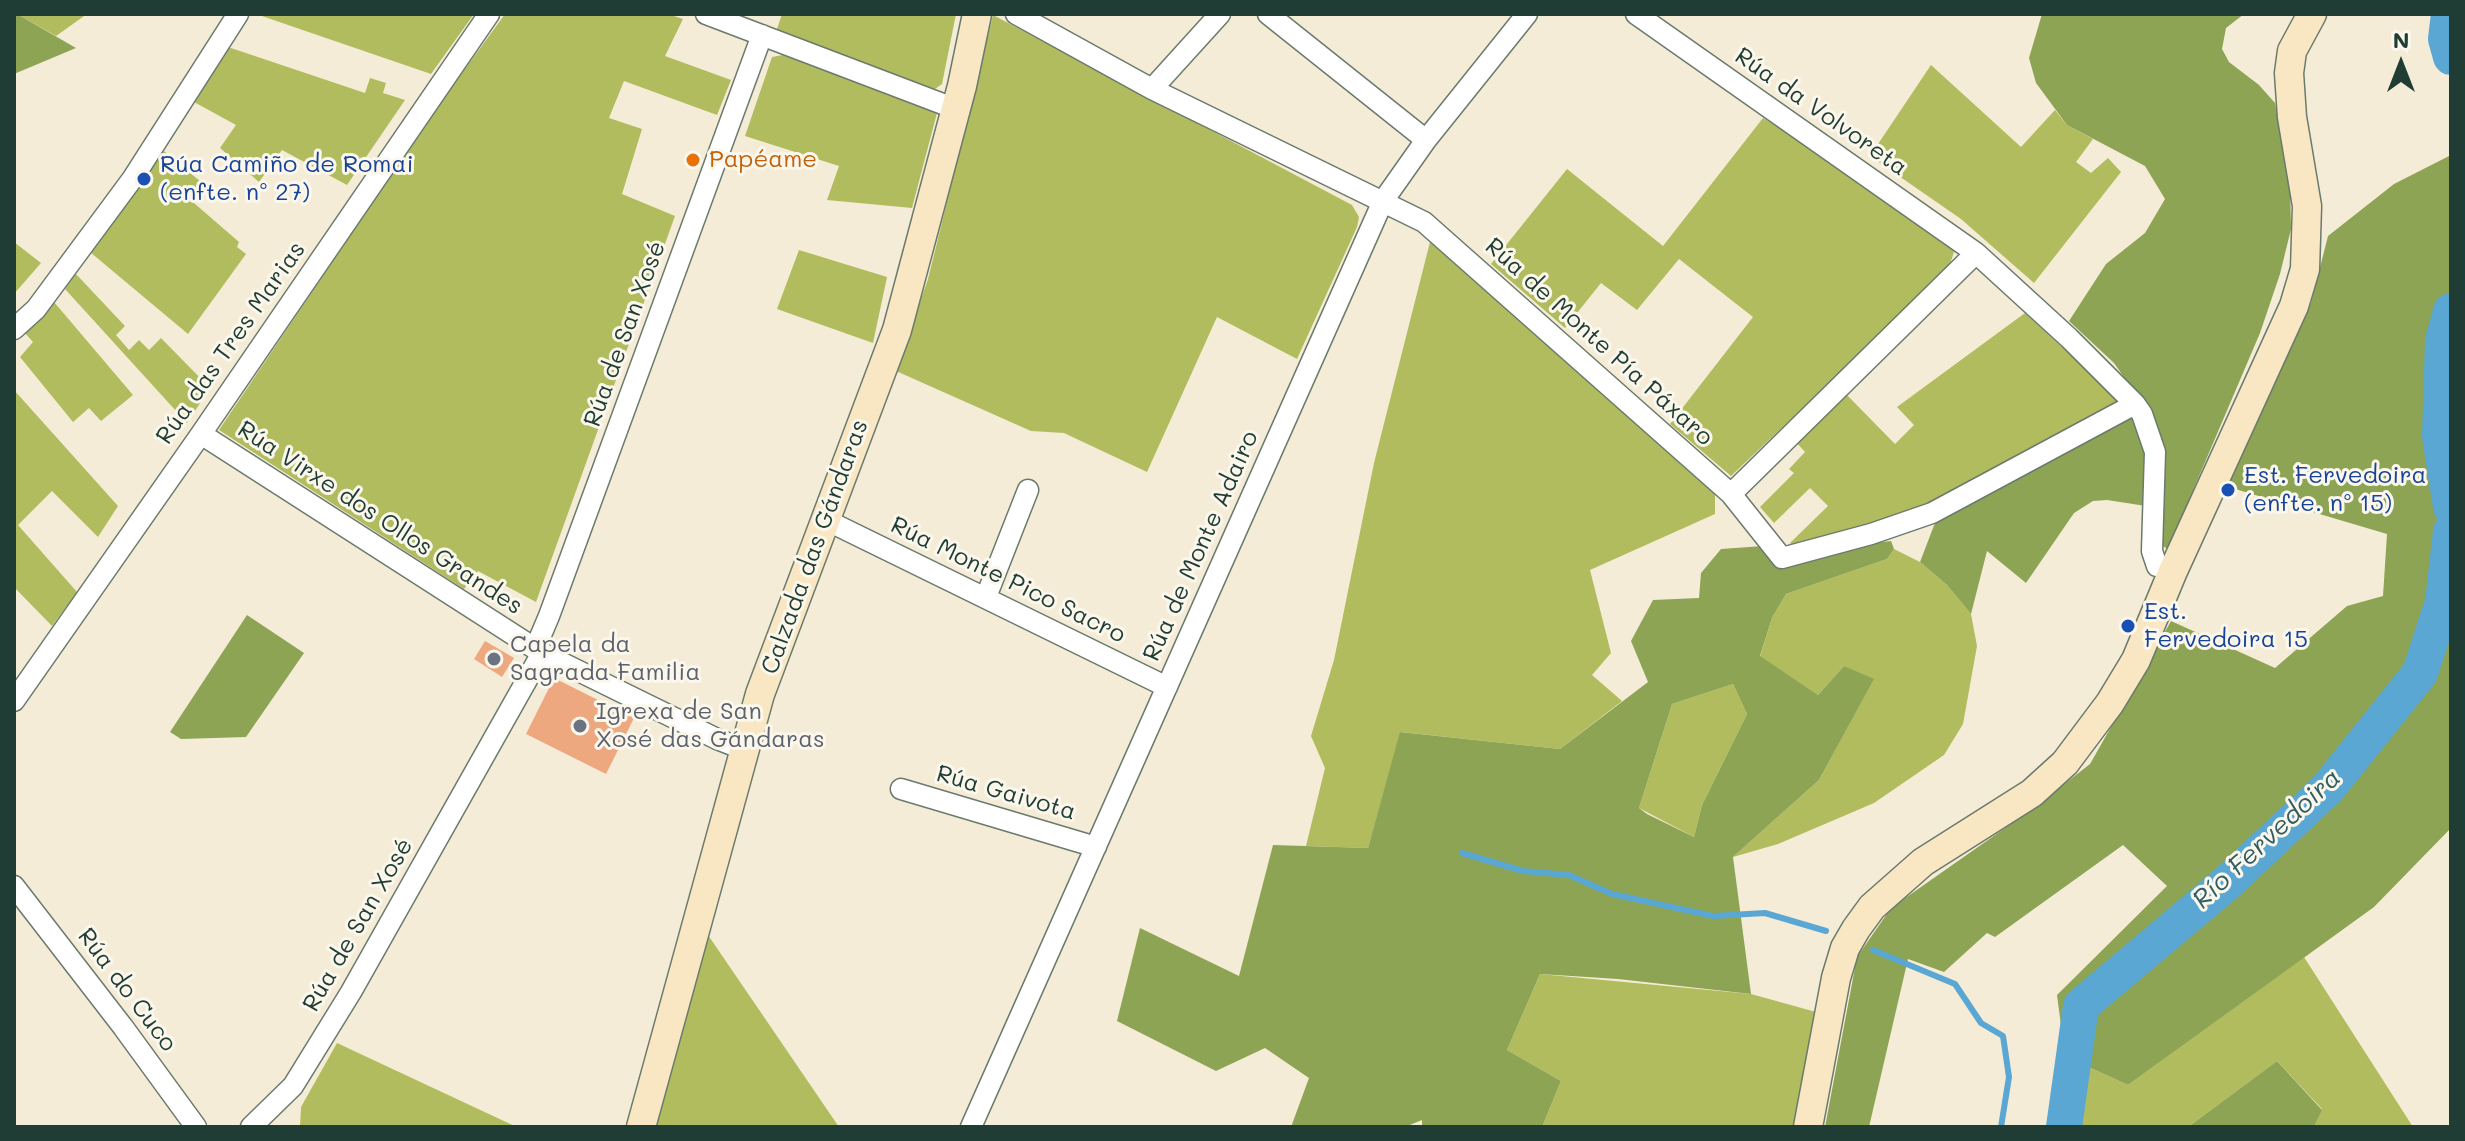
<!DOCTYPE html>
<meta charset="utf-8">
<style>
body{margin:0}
#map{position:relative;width:2465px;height:1141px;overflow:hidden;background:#f5ecd7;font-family:Mali,sans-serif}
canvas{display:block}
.frame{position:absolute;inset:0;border:16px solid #1f3d34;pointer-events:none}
.north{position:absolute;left:2361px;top:24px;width:80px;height:80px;-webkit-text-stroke:6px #fbf7ec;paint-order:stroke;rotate:0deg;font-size:22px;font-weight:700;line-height:32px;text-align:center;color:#1f3d34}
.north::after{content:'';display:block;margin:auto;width:28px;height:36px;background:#1f3d34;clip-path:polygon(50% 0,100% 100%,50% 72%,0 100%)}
</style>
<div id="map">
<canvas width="2465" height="1141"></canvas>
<div class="frame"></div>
<div class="north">N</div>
</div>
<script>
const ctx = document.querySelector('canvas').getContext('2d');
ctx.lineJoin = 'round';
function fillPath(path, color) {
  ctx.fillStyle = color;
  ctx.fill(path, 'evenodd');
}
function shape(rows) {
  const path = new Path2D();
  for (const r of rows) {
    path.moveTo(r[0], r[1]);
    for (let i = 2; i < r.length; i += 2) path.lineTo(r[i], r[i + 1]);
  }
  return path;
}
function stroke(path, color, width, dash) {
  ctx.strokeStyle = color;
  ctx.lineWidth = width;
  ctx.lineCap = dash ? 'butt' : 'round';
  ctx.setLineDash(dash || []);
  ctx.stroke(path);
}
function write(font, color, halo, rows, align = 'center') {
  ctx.font = font + ' Mali,sans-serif';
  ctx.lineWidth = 6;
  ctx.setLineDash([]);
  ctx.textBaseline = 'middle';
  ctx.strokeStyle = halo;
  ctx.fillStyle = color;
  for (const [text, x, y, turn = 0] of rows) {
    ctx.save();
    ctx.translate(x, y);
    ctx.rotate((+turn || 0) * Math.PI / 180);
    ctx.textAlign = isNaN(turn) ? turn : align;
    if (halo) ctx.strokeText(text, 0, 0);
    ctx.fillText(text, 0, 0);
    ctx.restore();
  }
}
const green = shape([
 [17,14,87,14,56,36],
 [256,14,474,14,431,74],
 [505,14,668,14,683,19,665,56,731,80,717,115,624,81,609,118,642,129,622,194,675,216,536,602,478,571,464,589,219,430,430,117],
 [782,14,956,14,942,84,935,89,776,32],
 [993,15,1352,205,1359,217,1357,227,1297,359,1217,317,1147,472,1064,433,1031,431,896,371,928,279],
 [228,47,365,93,370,78,386,83,383,93,405,100,347,185,282,150,259,182,220,148,236,125,194,102],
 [783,55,937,113,912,208,827,200,839,166,745,136,772,57],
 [1931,65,2021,147,2055,110,2067,125,2093,139,2076,162,2091,173,2108,158,2121,172,2034,283,1961,219,1870,156],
 [1763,118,1807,143,1947,239,1954,252,1948,270,1731,476,1670,424,1753,317,1679,259,1637,310,1601,283,1565,328,1491,264,1567,169,1663,246],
 [164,151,207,187,194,203,239,242,237,247,246,254,188,334,90,252],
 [14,242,41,263,14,294],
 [1430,242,1715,490,1715,514,1590,570,1611,653,1592,675,1622,701,1560,749,1401,732,1368,848,1306,846,1325,768,1311,736,1334,660,1374,463],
 [799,250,887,277,873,343,777,309],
 [75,273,125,326,116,335,129,350,139,340,149,350,161,338,210,388,187,423,65,289],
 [54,302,133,395,101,421,89,408,73,422,20,357,33,342,25,333],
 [2025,313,2120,401,1917,514,1797,551,1790,543,1828,506,1810,488,1774,523,1760,507,1794,473,1789,469,1805,452,1796,442,1845,393,1895,444,1914,425,1897,407],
 [14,390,118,506,98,537,52,491,18,525,77,592,52,626,14,587],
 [1894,549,1920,562,1947,585,1971,614,1977,646,1963,724,1944,755,1874,803,1778,844,1733,857,1819,780,1873,680,1844,666,1818,695,1760,657,1772,618,1786,594,1887,559],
 [1733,684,1747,714,1702,805,1694,837,1639,808,1672,704],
 [708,935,839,1127,652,1127],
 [2304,957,2413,1127,2314,1127,2322,1109,2277,1061,2188,1127,2084,1127,2072,1113,2080,1063,2128,1085],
 [1540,974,1751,994,1816,1012,1796,1127,1542,1127,1561,1081,1507,1050],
 [337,1043,506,1122,517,1127,300,1127,301,1107]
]);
const forest = shape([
 [14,14,17,14,76,48,14,74],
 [2042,14,2244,14,2226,28,2222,49,2229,62,2259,85,2275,103,2290,180,2291,229,2280,274,2260,333,2168,549,2157,543,2160,459,2156,423,2114,363,2069,321,2106,264,2145,233,2165,199,2145,166,2067,125,2036,83,2029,58],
 [2451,155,2451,828,2374,907,2128,1085,2080,1063,2062,1033,2057,995,2167,886,2123,845,1995,937,1987,933,1944,972,1908,959,1869,1127,1825,1127,1857,957,1891,908,2035,807,2090,764,2171,621,2275,668,2347,606,2383,596,2387,534,2225,486,2311,303,2328,236,2394,184],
 [2132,414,2145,449,2146,506,2107,500,2093,501,2074,513,2026,583,1987,551,1971,614,1947,585,1920,562,1938,515],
 [1891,541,1894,549,1887,559,1786,594,1772,618,1760,656,1818,695,1844,666,1874,679,1819,780,1733,857,1751,994,1618,979,1540,974,1507,1050,1561,1081,1542,1127,1422,1127,1422,1120,1405,1127,1291,1127,1309,1078,1265,1048,1216,1071,1117,1021,1140,928,1239,976,1273,845,1368,848,1400,732,1560,749,1648,682,1631,641,1653,600,1699,598,1701,573,1721,549,1763,546,1834,548],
 [1733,684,1747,714,1702,805,1694,837,1647,814,1639,808,1672,704],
 [247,615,304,653,246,737,181,739,170,732],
 [2277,1061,2322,1110,2314,1127,2188,1127]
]);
const stream = shape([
 [1462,853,1523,871,1569,875,1612,894,1713,916,1765,913,1826,931],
 [1873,950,1955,984,1981,1023,2003,1036,2009,1077,2001,1127]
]);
const river = shape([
 [2449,14,2446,39,2451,57],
 [2451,311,2443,341,2440,436,2451,507],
 [2064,1127,2081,1006,2228,882,2328,788,2420,673,2443,602,2451,531]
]);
const building = shape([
 [485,641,514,658,502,677,474,659],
 [554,678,634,718,606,774,526,734]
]);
const street = shape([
 [706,14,956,109],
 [1016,14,1152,89,1424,222,1731,494,1782,558,1871,534,1932,513,2135,404],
 [1268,14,1426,140],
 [1636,14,1976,253,2069,338,2135,404,2142,414,2155,452,2152,551,2157,566,2173,571],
 [1152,89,1220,14],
 [14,329,36,309,133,178,238,14],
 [201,434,542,653,717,739,745,750],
 [1731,494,1976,253],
 [826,520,1167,687],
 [986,597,1028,490],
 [535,649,549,616,762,35],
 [14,701,201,434,489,14],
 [901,789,1096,847],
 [14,886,123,1027,196,1127],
 [251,1127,293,1086,351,992,542,653],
 [971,1127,1383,201,1426,140,1527,14]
]);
const secondary = shape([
 [641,1127,760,694,897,330,962,86,977,14],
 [1808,1127,1836,978,1845,948,1856,929,1872,907,1923,862,2032,793,2065,763,2110,703,2136,660,2173,571,2294,306,2305,269,2307,206,2292,117,2289,73,2292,51,2312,14]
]);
const markers = [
 [693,160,8,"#e8710a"],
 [144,179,8,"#1a4fb4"],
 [2228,490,8,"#1a4fb4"],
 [2128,626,8,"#1a4fb4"],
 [494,659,8,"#6b7280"],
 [580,726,8,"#6b7280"]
];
const streetNames = [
 ["Rúa da Volvoreta",1821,112,35],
 ["Rúa de San Xosé",625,334,-70],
 ["Rúa de Monte Pía Páxaro",1599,342,42],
 ["Rúa das Tres Marias",231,343,-55],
 ["Rúa Virxe dos Ollos Grandes",380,518,33],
 ["Rúa de Monte Adairo",1201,546,-66],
 ["Calzada das Gándaras",815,547,-70],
 ["Rúa Monte Pico Sacro",1008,580,26],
 ["Rúa Gaivota",1006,793,16],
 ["Rúa de San Xosé",358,925,-60],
 ["Rúa do Cuco",127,990,53]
];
const foodNames = [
 ["Papéame",709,160]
];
const transitNames = [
 ["Rúa Camiño de Romai",160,165],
 ["(enfte. nº 27)",160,193],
 ["Est. Fervedoira",2244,476],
 ["(enfte. nº 15)",2244,504],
 ["Est.",2144,612],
 ["Fervedoira 15",2144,640]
];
const worshipNames = [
 ["Capela da",510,645],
 ["Sagrada Familia",510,673],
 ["Igrexa de San",596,712],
 ["Xosé das Gándaras",596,740]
];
const waterNames = [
 ["Río Fervedoira",2267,839,-43]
];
fillPath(green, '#b0bc5d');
fillPath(forest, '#8ca454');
stroke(stream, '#59a7d2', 6);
stroke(river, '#59a7d2', 36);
fillPath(building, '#eda87f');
stroke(street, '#6a7a6d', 23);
stroke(secondary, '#6a7a6d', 31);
stroke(street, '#fff', 20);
stroke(secondary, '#f9e7c3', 28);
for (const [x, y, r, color] of markers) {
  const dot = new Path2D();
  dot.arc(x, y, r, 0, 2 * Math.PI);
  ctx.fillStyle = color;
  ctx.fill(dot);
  stroke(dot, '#fbf7ec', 3);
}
write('24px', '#1f3d34', '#fbf7ec', streetNames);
write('24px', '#c56008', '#fbf7ec', foodNames, 'left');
write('24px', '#164399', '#fbf7ec', transitNames, 'left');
write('24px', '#5b616d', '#fbf7ec', worshipNames, 'left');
write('italic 26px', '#305d63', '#fbf7ec', waterNames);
</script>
